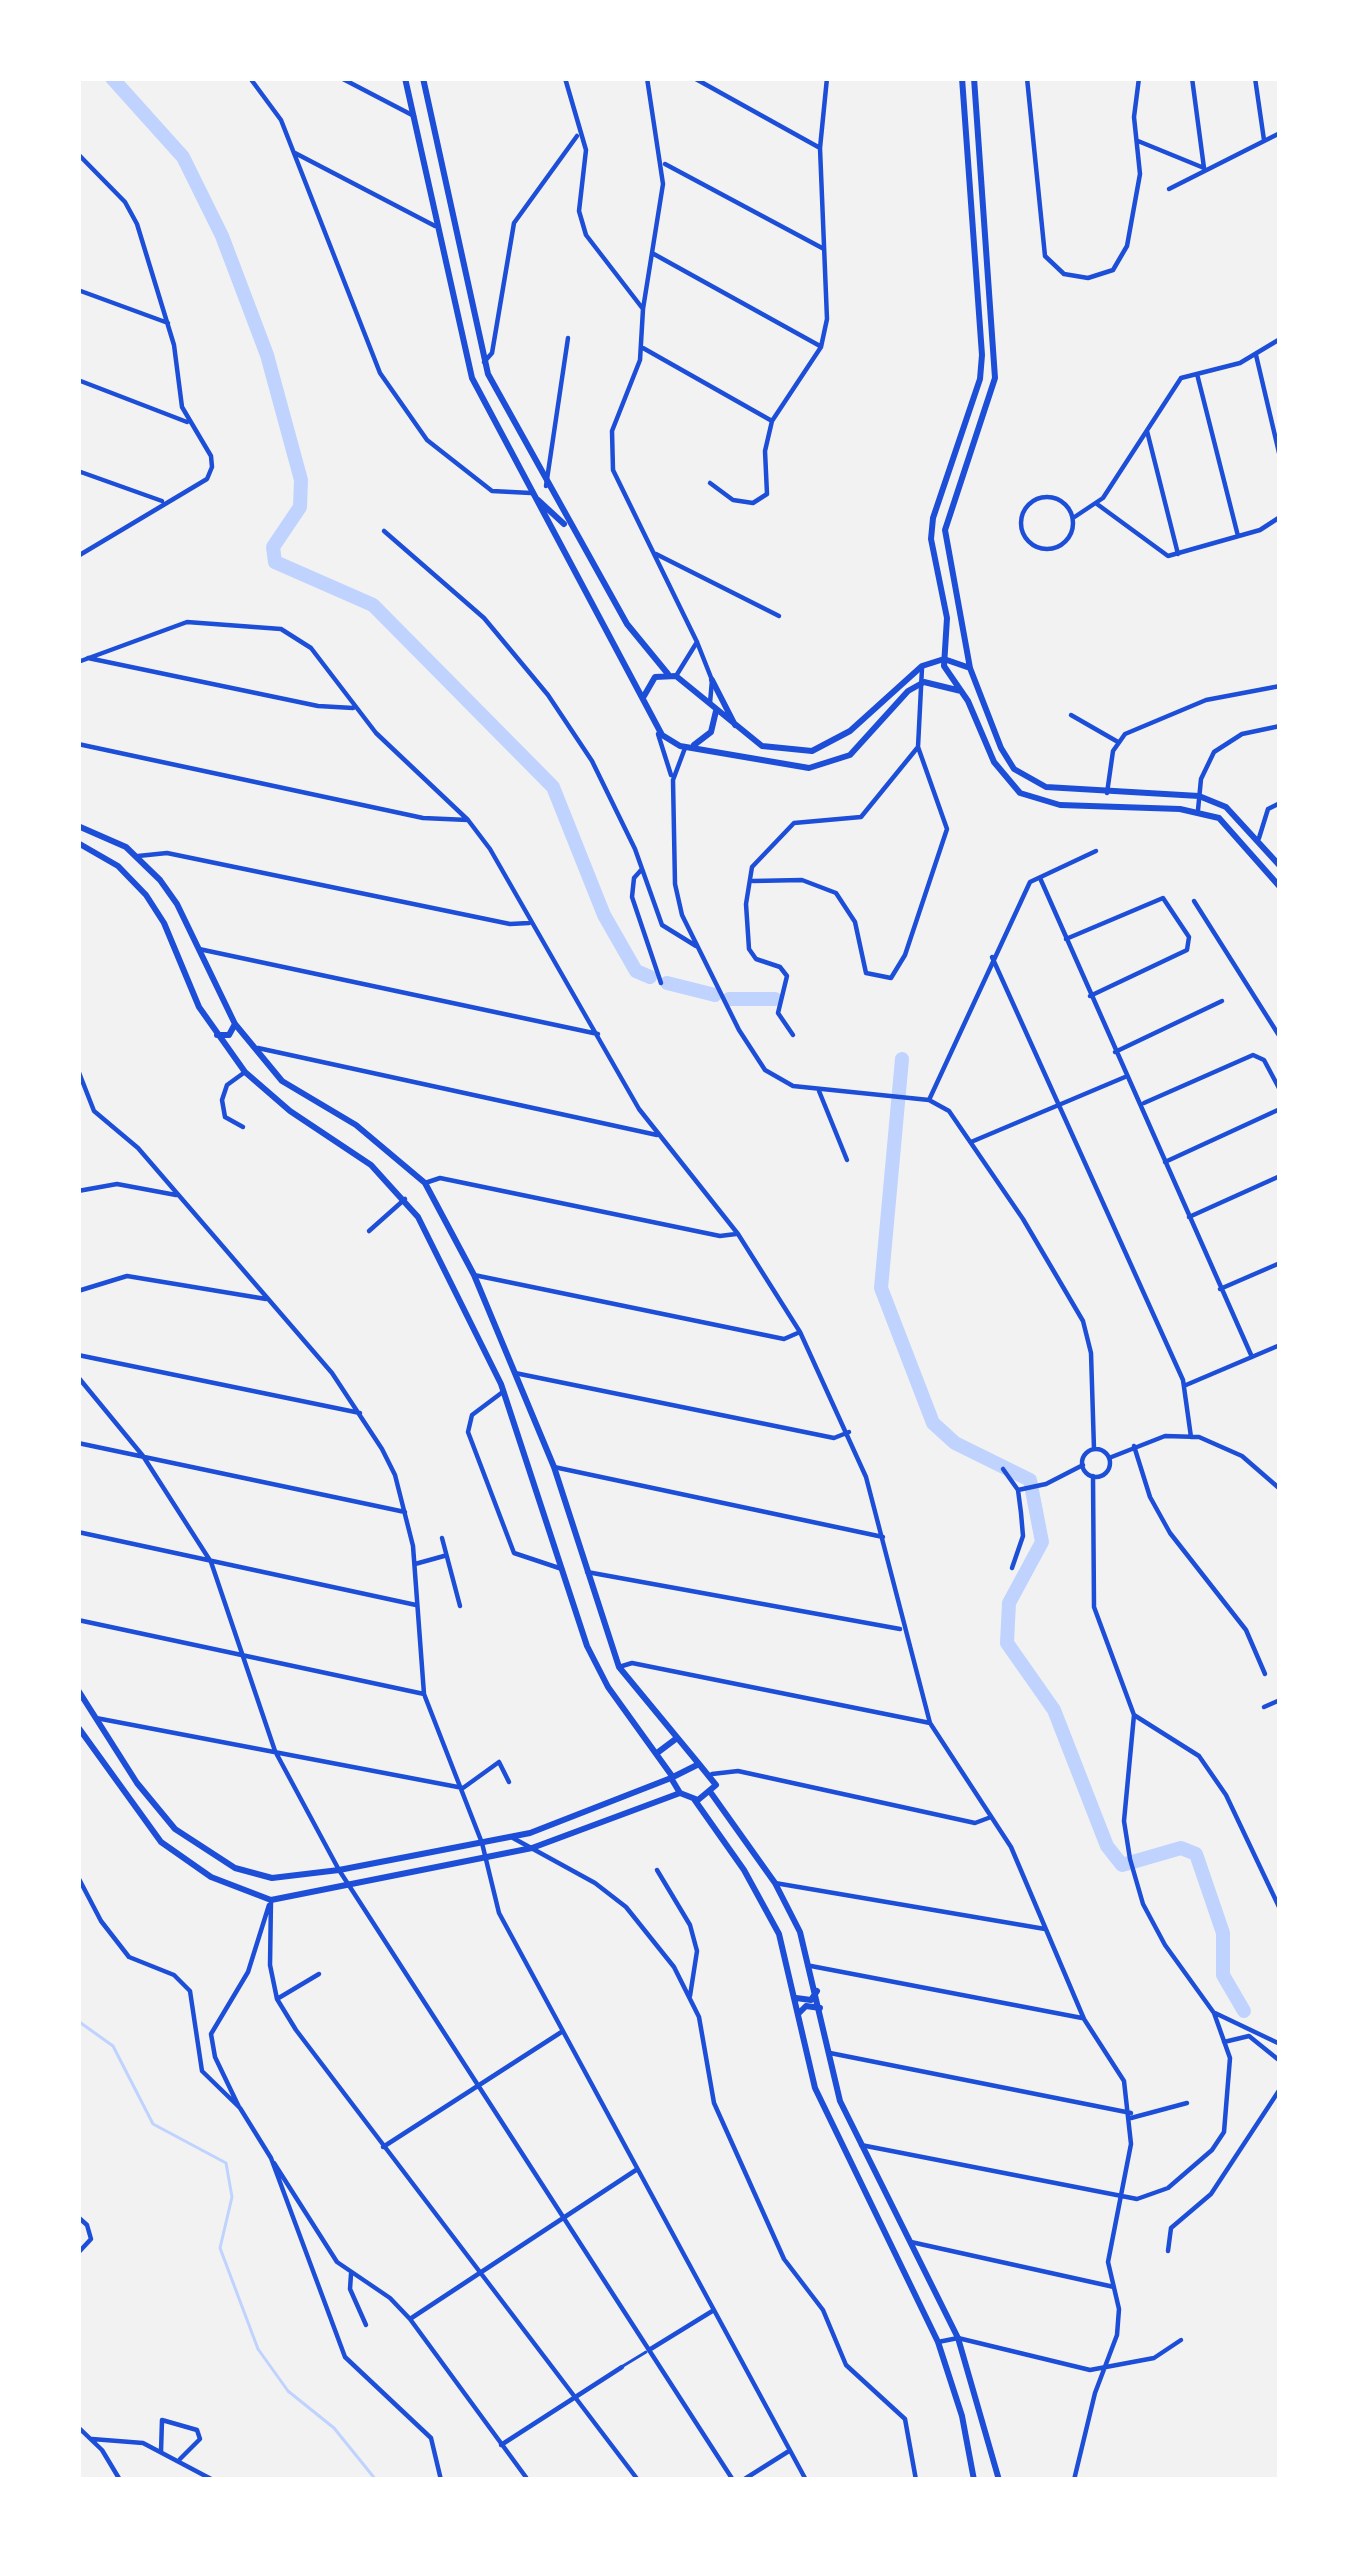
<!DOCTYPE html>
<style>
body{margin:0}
#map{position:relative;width:1358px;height:2558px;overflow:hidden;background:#f2f2f2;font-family:Figtree,sans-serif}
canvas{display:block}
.frame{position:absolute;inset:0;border:81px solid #fff;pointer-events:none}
</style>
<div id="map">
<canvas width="1358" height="2558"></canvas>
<div class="frame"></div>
</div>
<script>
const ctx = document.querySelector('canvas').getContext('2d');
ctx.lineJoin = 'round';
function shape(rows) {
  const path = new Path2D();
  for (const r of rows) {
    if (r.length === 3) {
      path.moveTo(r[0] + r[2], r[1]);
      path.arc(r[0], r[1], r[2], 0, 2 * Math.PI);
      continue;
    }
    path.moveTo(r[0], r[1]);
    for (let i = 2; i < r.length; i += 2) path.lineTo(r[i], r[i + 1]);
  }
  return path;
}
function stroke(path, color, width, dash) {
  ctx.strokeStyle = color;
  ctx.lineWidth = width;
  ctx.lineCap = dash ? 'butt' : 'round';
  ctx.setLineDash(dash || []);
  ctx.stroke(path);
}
const stream = shape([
 [78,2021,113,2046,153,2124,226,2163,232,2197,220,2248,258,2349,288,2391,334,2428,376,2480]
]);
const river = shape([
 [112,78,183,157,222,236,267,355,301,480,300,507,273,547,275,562,373,605,553,787,604,915,636,971,650,977],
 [667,983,715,995],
 [729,999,775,999],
 [902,1059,881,1288,933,1423,955,1443,1030,1480,1042,1542,1009,1603,1007,1643,1054,1710,1107,1846,1122,1865,1181,1848,1196,1854,1223,1933,1223,1975,1244,2011]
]);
const pedestrian = shape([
 [623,2366,646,2352]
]);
const minor = shape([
 [250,78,281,120,380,373,427,440,492,491,531,493],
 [341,78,414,116],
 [565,78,586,150,579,211,586,235,643,309,640,360,612,431,613,470,697,642,712,680,710,703],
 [694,78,820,148],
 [1027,78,1045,256,1064,274,1088,278,1113,270,1127,246,1140,174,1134,117,1139,78],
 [1255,78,1264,140],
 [1138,141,1204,168,1192,78],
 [295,153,435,226],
 [78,154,125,202,137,224,174,345,182,407,211,456,212,467,207,479,78,556],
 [665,164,824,249],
 [1169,189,1280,133],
 [652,253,820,346],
 [78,290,168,323],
 [643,309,663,184,647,78],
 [643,348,772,421],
 [1256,355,1280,457],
 [484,362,492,353,514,223,577,136],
 [1197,374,1238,536],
 [78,380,187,422],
 [1147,431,1178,554],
 [78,471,162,501],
 [710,483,733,500,753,503,767,494,765,451,772,421,821,347,827,319,820,148,827,78],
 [546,486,568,338],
 [1047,523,26],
 [1097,504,1168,556,1260,530,1280,517],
 [1073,518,1103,498,1181,378,1240,363,1280,339],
 [384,531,484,618,548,695,592,761,635,849,662,925,696,946],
 [656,554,779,616],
 [88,658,318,706,353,708],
 [78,662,187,622,281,629,311,648,376,733,468,820,490,849,639,1109,738,1234,800,1332,866,1477,930,1723,1011,1847,1084,2019,1124,2081,1131,2144,1108,2262,1119,2309,1117,2335,1095,2393,1074,2480],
 [676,676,697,642],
 [1071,715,1118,742],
 [658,734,671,775],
 [78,744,423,818,468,820],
 [685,748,673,780,675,884,682,915,739,1030,765,1070,793,1086,929,1100,949,1111,1023,1219,1083,1321,1091,1353,1094,1449],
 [1107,793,1113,751,1125,734,1206,700,1280,686],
 [1198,810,1201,779,1214,752,1242,734,1280,726],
 [1259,838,1268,809,1280,803],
 [138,856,167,853,510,924,529,923],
 [642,869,634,878,632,897,661,983],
 [1040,878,1252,1357],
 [753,881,802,880,836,893,855,922,866,973,891,978,905,955,947,829,918,747],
 [1194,901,1280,1037],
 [1066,939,1163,898,1189,937,1187,950,1090,996],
 [199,949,598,1034],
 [992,957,1183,1380,1191,1437],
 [793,1035,778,1013,787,976,780,967,756,959,749,949,746,904,752,867,794,823,861,817,918,747,922,668],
 [258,1048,657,1135],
 [1115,1052,1222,1001],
 [78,1070,94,1111,138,1148,332,1373,382,1449,395,1475,413,1546,424,1694,482,1843,499,1913,806,2480],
 [819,1091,847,1160],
 [929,1100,1030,882,1096,851],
 [1144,1103,1253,1055,1264,1060,1280,1090],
 [243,1127,225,1117,222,1100,227,1085,245,1072],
 [971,1142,1125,1077],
 [1165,1162,1280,1109],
 [425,1183,440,1178,720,1236,736,1234],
 [78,1191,117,1184,176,1195],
 [1189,1217,1280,1176],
 [369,1231,405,1199],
 [474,1275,784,1339,800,1332],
 [1220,1289,1280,1263],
 [78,1291,127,1276,266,1299],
 [78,1355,360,1413],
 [515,1373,834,1438,849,1432],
 [78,1377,143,1456,211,1562,275,1751,339,1870,733,2480],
 [1186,1385,1280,1345],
 [504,1391,472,1415,468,1432,514,1553,562,1569],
 [78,1443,405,1512],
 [1134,1446,1150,1497,1170,1533,1246,1630,1265,1674],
 [1096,1463,14],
 [1109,1458,1165,1436,1199,1437,1242,1456,1280,1489],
 [554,1467,883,1537],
 [1003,1469,1018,1490,1021,1513,1023,1536,1012,1568],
 [1018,1490,1046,1484,1083,1465],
 [78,1532,416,1605],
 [442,1538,460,1606],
 [415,1564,444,1556],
 [587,1572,900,1629],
 [78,1620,424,1694],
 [619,1667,632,1663,930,1723],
 [1264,1707,1280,1700],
 [1134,1715,1199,1756,1226,1795,1280,1909],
 [96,1718,463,1788,499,1762,509,1782],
 [712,1774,738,1771,975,1823,991,1817],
 [513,1838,595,1883,626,1907,674,1967,699,2017,714,2103,784,2259,823,2310,846,2365,905,2419,916,2480],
 [657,1870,690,1925,697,1951,690,1996],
 [78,1877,101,1921,129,1957,174,1975,190,1991,202,2071,240,2108,271,2158,345,2357,431,2438,441,2480],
 [775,1883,1045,1929],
 [271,1900,270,1965,277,1999,296,2030,638,2480],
 [811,1966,1082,2018],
 [277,1999,319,1974],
 [1215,2013,1280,2044],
 [1224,2042,1249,2036,1280,2061],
 [830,2053,1131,2113],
 [239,2107,215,2057,211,2034,248,1972,269,1905],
 [1131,2118,1187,2103],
 [861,2145,1137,2199,1168,2188,1212,2150,1224,2132,1230,2058,1214,2013,1165,1945,1143,1904,1130,1859,1124,1821,1134,1715,1094,1607,1093,1476],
 [383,2147,563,2031],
 [274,2163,337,2262,390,2298,410,2319,528,2480],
 [78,2217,87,2225,91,2239,78,2253],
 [911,2242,1114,2287],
 [1168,2251,1171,2228,1211,2194,1280,2089],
 [351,2274,350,2289,366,2325],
 [410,2319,636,2170],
 [938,2342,958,2338,1090,2370,1154,2358,1181,2340],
 [649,2350,714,2310],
 [78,2427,102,2450,120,2480],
 [92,2439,143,2443,213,2480],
 [501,2445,622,2367],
 [161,2452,162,2420,197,2430,200,2439,180,2459],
 [743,2480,789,2451]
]);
const secondary = shape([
 [405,78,472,378,662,735,680,746,809,768,850,755,908,691,924,682,961,691],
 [423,78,488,374,627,624,668,674],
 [962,78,982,355,980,379,933,518,931,539,947,618,944,666,968,701,994,762,1020,793,1060,805,1180,809,1219,818,1280,887],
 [974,78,995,378,945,530,970,668,1001,748,1014,769,1046,787,1199,796,1226,807,1280,866],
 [538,500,564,524],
 [712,680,735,725],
 [644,696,655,677,676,676,762,746,812,751,850,731,922,666,944,659,970,668],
 [694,745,711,732,716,711],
 [78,826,126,847,160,880,177,904,235,1024,282,1081,356,1125,425,1183,474,1275,554,1467,619,1667,699,1764],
 [78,843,118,866,146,895,164,923,199,1007,245,1072,290,1111,371,1165,418,1217,501,1384,587,1646,608,1687,672,1776],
 [217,1035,229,1035,235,1024],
 [78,1690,137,1783,175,1829,235,1868,272,1878,339,1870,530,1833,671,1778],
 [78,1727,161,1842,211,1877,271,1900,532,1848,680,1793],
 [657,1753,677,1738],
 [699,1764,716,1785,698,1800,680,1793,671,1778,699,1764],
 [711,1793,775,1883,800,1932,840,2101,958,2338,999,2480],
 [694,1799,744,1870,779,1934,815,2088,938,2342,962,2416,974,2480],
 [796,1998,811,2000,817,1991],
 [798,2014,806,2006,820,2008]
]);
stroke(stream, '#bfd3fe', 3);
stroke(river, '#bfd3fe', 14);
stroke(pedestrian, '#1d4ed8', 3);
stroke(minor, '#1d4ed8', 4.5);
stroke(secondary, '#1d4ed8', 6);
</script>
